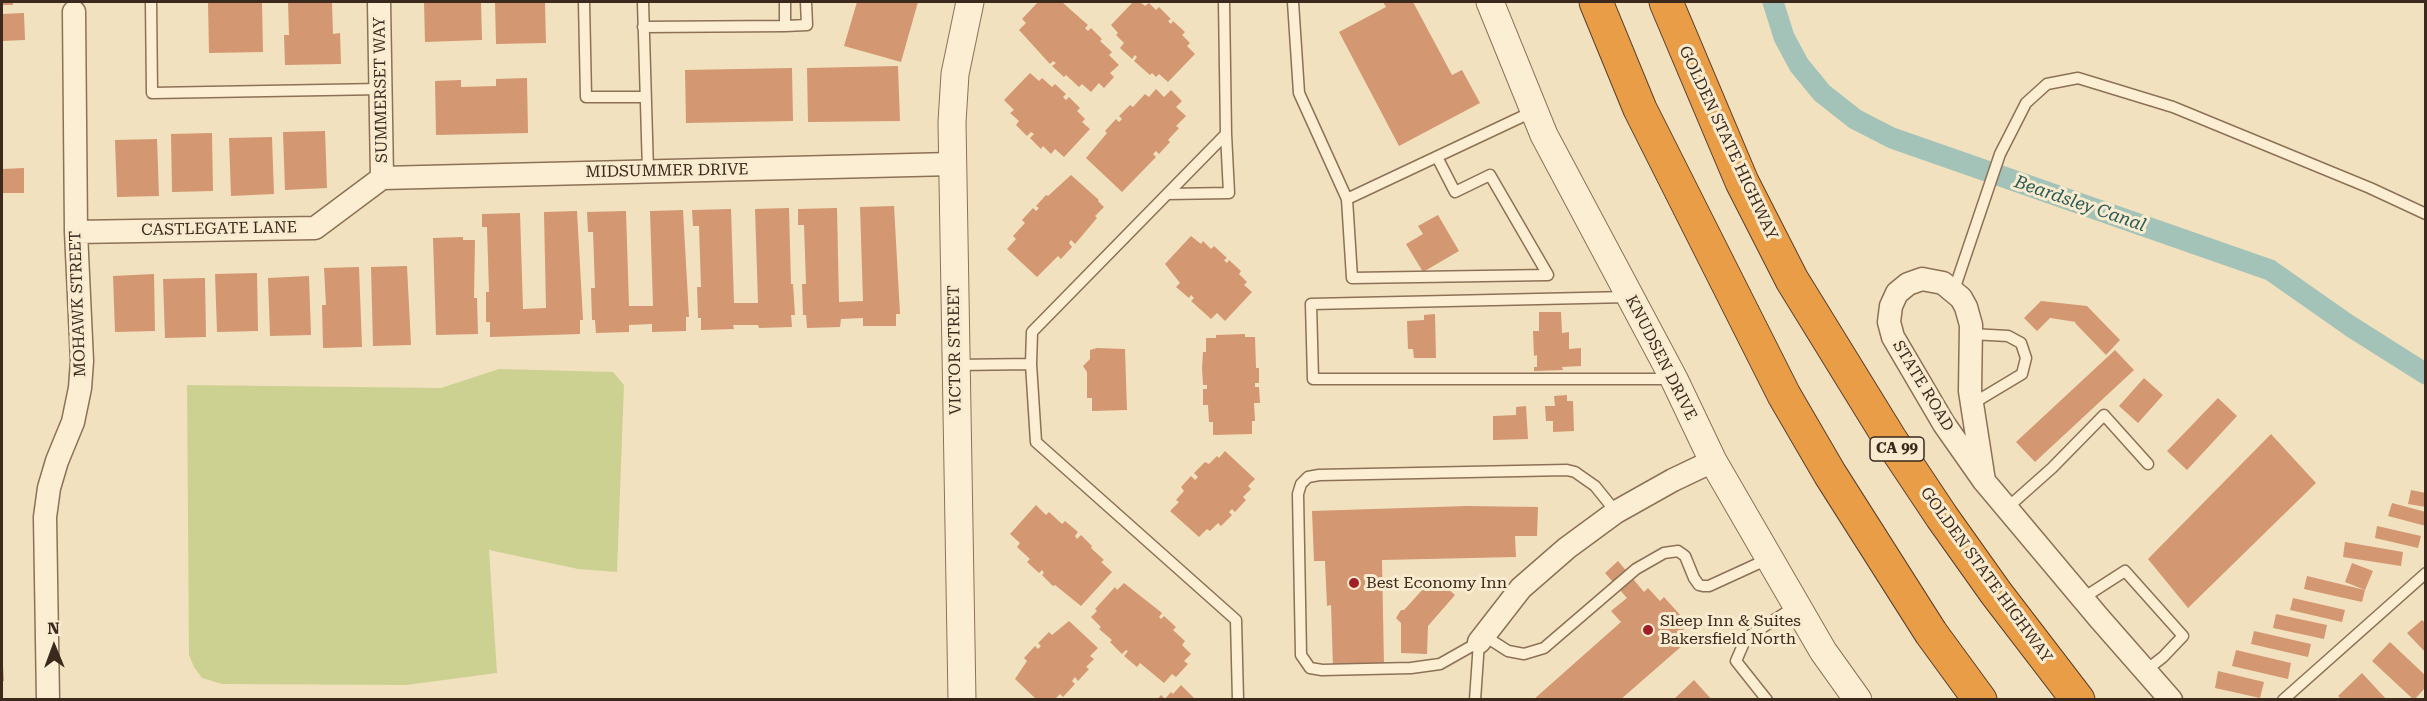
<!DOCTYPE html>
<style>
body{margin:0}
#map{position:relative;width:2427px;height:701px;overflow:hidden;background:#f2e1bf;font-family:"Roboto Serif",serif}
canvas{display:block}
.frame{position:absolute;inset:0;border:3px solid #3a291c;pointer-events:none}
.north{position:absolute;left:24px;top:617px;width:60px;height:60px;-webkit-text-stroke:4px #f8ebcf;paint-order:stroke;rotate:359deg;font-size:16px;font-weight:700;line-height:24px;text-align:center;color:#3a291c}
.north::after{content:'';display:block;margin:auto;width:21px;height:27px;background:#3a291c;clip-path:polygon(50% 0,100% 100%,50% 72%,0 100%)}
</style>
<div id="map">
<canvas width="2427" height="701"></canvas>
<div class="frame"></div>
<div class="north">N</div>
</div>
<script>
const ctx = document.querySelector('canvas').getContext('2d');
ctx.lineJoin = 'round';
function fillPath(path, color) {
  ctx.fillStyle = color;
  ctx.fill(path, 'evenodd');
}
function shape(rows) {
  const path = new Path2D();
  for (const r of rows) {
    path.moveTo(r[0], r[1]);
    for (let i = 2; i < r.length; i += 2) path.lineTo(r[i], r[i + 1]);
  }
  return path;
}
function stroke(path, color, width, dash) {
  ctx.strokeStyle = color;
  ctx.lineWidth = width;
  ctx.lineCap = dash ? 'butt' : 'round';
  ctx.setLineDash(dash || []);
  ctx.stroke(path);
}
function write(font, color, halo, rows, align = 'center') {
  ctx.font = font + ' "Roboto Serif",serif';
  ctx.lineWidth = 6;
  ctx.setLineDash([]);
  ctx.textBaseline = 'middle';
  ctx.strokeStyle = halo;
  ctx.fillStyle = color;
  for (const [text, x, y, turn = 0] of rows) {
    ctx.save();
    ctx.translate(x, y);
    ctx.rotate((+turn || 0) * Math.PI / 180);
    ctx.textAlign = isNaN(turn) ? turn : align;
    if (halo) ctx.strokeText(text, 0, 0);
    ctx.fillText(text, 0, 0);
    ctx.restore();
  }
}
const green = shape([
 [499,369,613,372,624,385,617,572,578,569,489,550,497,673,406,685,222,684,202,678,194,667,189,655,187,385,441,388]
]);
const canal = shape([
 [1773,2,1784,37,1799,65,1822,93,1855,119,1892,138,2270,270,2350,326,2426,374]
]);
const building = shape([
 [2,2,13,2,13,5,2,5],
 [208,2,262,2,263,52,209,53],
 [288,2,332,2,333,34,340,33,341,64,285,65,284,35,289,35],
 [424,2,481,2,482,40,425,42],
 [495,2,545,2,546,43,496,44],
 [857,2,918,2,901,62,844,46],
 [1038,2,1063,3,1088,25,1085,28,1088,31,1091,28,1102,39,1100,41,1112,52,1109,55,1119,65,1110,73,1114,77,1104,88,1099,83,1091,92,1082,84,1079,87,1066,75,1064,77,1052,66,1056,63,1053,61,1050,64,1019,30,1026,23,1022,19],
 [1133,2,1140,2,1145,6,1149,3,1156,10,1159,7,1171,19,1168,21,1171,24,1173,21,1185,32,1182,35,1190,43,1187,46,1195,54,1168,82,1159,74,1156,77,1152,73,1150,75,1134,61,1137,57,1135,55,1132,59,1120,48,1124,43,1116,35,1118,33,1111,25],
 [1383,2,1413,2,1452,75,1462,70,1480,103,1399,146,1339,32,1386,7],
 [24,13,25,40,2,41,2,14],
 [898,66,900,121,808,122,807,68],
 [792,68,793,121,686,123,685,70],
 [1030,73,1039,81,1042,78,1052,87,1055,84,1066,94,1063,97,1066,100,1069,97,1080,108,1077,111,1085,119,1082,122,1090,129,1064,157,1055,149,1051,154,1043,146,1041,149,1030,138,1034,134,1031,132,1027,136,1016,125,1019,121,1010,113,1014,110,1004,100],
 [527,78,528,133,436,135,435,81,461,80,461,87,496,86,496,79],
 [1156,89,1164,97,1171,90,1182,101,1176,107,1186,116,1176,126,1179,128,1168,140,1170,142,1159,154,1156,151,1153,154,1156,157,1122,192,1086,158,1107,133,1105,131,1116,119,1119,122,1122,119,1119,116,1130,105,1133,107,1145,94,1149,97],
 [325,131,327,188,285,190,283,132],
 [212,133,213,191,172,192,171,134],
 [272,137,274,194,231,196,229,138],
 [157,139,159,196,117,197,115,140],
 [24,168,24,193,2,193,2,169],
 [1071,175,1099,200,1098,201,1104,207,1095,216,1097,218,1075,244,1071,240,1069,243,1072,247,1061,259,1058,256,1037,277,1007,249,1016,239,1013,236,1025,223,1022,220,1033,208,1036,211,1039,208,1036,206,1046,195,1048,196],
 [894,206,900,314,896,314,896,326,863,326,863,318,841,319,840,327,807,328,806,315,803,315,802,284,806,284,804,225,798,225,798,209,837,208,839,302,863,301,860,207],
 [789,208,791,284,793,284,795,315,791,315,792,327,759,328,758,325,733,325,734,329,701,330,701,318,698,318,697,287,701,287,699,226,693,226,692,210,731,209,734,303,758,303,755,209],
 [683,210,689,317,686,317,686,331,652,332,652,324,629,325,629,332,596,333,595,320,592,320,591,288,595,288,593,232,588,232,587,212,626,211,629,306,653,306,650,211],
 [577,211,583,320,580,320,580,334,490,337,490,322,486,322,486,292,489,292,487,227,482,227,482,214,520,213,523,309,546,308,544,212],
 [1438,215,1459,251,1423,272,1406,244,1423,234,1418,226],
 [1191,236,1201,244,1203,241,1211,249,1214,246,1227,258,1224,260,1227,263,1229,260,1241,271,1239,274,1247,282,1244,285,1252,292,1225,321,1217,313,1211,319,1191,301,1194,298,1191,295,1189,298,1176,287,1180,283,1165,264],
 [463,237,463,240,475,240,474,298,477,298,478,334,436,335,433,238],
 [407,266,411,345,373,346,371,267],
 [359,267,362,347,323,348,322,305,326,305,324,268],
 [257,273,258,331,217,332,215,274],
 [154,274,155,331,115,332,113,276],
 [309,276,311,335,270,336,268,278],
 [205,278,206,337,165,338,163,279],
 [2041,301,2087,306,2120,340,2106,355,2075,323,2076,322,2050,318,2037,331,2024,318],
 [1539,312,1561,312,1562,333,1569,332,1569,349,1581,348,1581,366,1562,367,1563,370,1534,371,1534,367,1537,367,1537,355,1534,356,1533,331,1539,331],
 [1435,314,1436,358,1414,358,1413,349,1408,349,1407,321,1424,320,1424,315],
 [1245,334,1245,337,1255,337,1256,368,1259,368,1259,383,1255,383,1255,387,1259,387,1260,403,1254,403,1255,421,1252,421,1252,434,1213,435,1213,422,1209,422,1208,405,1203,405,1203,389,1207,389,1207,385,1203,385,1202,368,1203,352,1206,352,1206,338,1216,338,1216,335],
 [1097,348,1125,349,1127,410,1092,411,1092,398,1087,398,1087,372,1083,366,1090,359,1090,350],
 [2115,350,2134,370,2035,462,2016,442],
 [2144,378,2163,395,2138,423,2119,406],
 [1567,395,1567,401,1573,401,1574,431,1553,432,1553,421,1546,421,1545,406,1555,406,1554,396],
 [2218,398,2237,416,2187,470,2167,451],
 [1526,406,1528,439,1493,440,1493,416,1516,415,1516,407],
 [2271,434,2316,483,2188,608,2148,559],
 [1225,451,1255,479,1248,486,1251,489,1243,497,1246,500,1235,512,1232,509,1229,512,1232,515,1221,526,1218,523,1210,531,1207,529,1199,537,1170,511,1179,502,1176,500,1184,491,1181,487,1191,476,1195,480,1198,477,1194,473,1205,462,1209,464,1217,456,1219,458],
 [2411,490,2426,493,2426,507,2408,504],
 [2392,503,2426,512,2426,526,2388,516],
 [1036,505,1046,515,1049,512,1062,524,1065,521,1078,532,1075,536,1077,539,1081,535,1092,546,1091,548,1104,560,1101,562,1112,572,1081,606,1055,585,1053,586,1042,575,1044,573,1042,570,1039,573,1027,562,1030,559,1017,547,1020,543,1010,534],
 [1466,506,1538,507,1537,536,1515,536,1516,557,1382,560,1384,666,1333,667,1331,605,1327,606,1325,561,1314,561,1312,511],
 [2377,526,2421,536,2418,548,2375,538],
 [2345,542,2403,552,2401,566,2343,557],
 [1618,561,1644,592,1648,588,1660,601,1664,597,1681,616,1676,621,1691,638,1620,700,1533,700,1621,622,1611,611,1627,598,1605,573],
 [2352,563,2373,571,2365,590,2345,582],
 [2307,576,2365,590,2362,602,2304,589],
 [1434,577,1455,595,1428,626,1427,654,1401,653,1401,623,1396,618,1401,610,1404,610],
 [1124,583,1162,613,1159,617,1161,619,1164,616,1176,627,1173,630,1185,641,1182,645,1191,654,1184,661,1188,664,1176,677,1172,674,1164,683,1140,663,1137,667,1124,656,1128,651,1126,650,1122,654,1110,642,1112,640,1099,629,1101,627,1091,617,1097,611,1095,609,1115,587,1117,590],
 [2293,598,2345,610,2342,622,2290,610],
 [2276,614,2327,625,2324,639,2273,628],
 [2422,620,2426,624,2426,653,2407,633],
 [1069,621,1098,648,1090,656,1094,659,1086,667,1089,669,1078,681,1075,677,1072,681,1075,684,1063,697,1060,694,1054,700,1037,700,1015,679,1027,661,1024,658,1035,646,1038,649,1041,646,1038,643,1049,632,1052,635],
 [2254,631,2311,644,2308,657,2251,644],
 [2390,642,2426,676,2426,687,2414,700,2372,661],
 [2236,650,2291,663,2288,679,2232,666],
 [2,665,3,665,4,681,2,681],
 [2218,671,2264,682,2260,698,2215,688],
 [2362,673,2387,700,2342,700,2338,696],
 [1694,680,1712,700,1673,700],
 [1181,685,1196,700,1157,700,1161,695,1165,699,1171,692,1173,694]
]);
const service = shape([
 [151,2,152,93,381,89],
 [584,2,586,97,645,97],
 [643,2,648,171],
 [1293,2,1299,93,1347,199,1534,111],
 [785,26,807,25,806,2],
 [643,27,785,26,785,2],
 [1167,194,1229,193,1226,134],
 [1347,199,1352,278,1548,275,1490,175,1455,192,1437,157],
 [1954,290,2000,154,2026,103,2047,84,2078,78,2173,107,2370,188,2426,214],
 [1629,297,1311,304,1313,379,1672,379],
 [1971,334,2008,336,2021,343,2026,358,2022,374,1972,404],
 [1031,364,1032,332,1226,134,1224,2],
 [956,365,1031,364,1036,442,1236,620,1238,700],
 [2007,508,2052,468,2104,415,2148,464],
 [2083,598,2125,571,2183,636,2163,657,2145,671],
 [1483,635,1508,651,1524,654,1544,648,1636,569,1664,553,1678,551,1685,556,1694,578,1699,585,1703,586,1709,586,1768,559],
 [1479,642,1440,664,1411,668,1322,670,1310,668,1301,655,1298,494,1301,484,1308,477,1319,475,1567,470,1575,472,1595,486,1616,512],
 [1475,700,1479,642],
 [1767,700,1736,661,1746,638,1796,606],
 [2283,700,2426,573]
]);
const minor = shape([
 [379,2,382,178],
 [382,178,952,164],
 [76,232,315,228,382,178],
 [1984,481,1970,391,1971,325,1966,307,1961,298,1943,283,1922,279,1908,284,1897,293,1891,306,1889,322,1893,337,1944,424,1984,481,2099,618,2171,700],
 [1479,642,1521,588,1567,548,1616,512,1673,480,1713,461],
 [48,700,45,517,49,488,57,461,73,422,80,388,82,361,76,232,74,12]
]);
const tertiary = shape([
 [1490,2,1544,135,1674,379,1713,461,1823,651,1858,700],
 [962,700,952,122,955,74,970,2]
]);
const motorway = shape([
 [1596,2,1640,109,1784,395,1830,474,1931,633,1980,700],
 [1666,2,1742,182,1792,280,1890,439,1942,517,1996,593,2078,700]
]);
const markers = [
 [1354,583,6,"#a12025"],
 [1648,630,6,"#a12025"]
];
const shields = [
 [1897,449,54]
];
const shieldNames = [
 ["CA 99",1897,449]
];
const streetNames = [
 ["SUMMERSET WAY",381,90,-91],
 ["GOLDEN STATE HIGHWAY",1728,143,65],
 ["MIDSUMMER DRIVE",667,171,-1],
 ["CASTLEGATE LANE",219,229,-1],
 ["MOHAWK STREET",78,304,-92],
 ["VICTOR STREET",955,350,-91],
 ["KNUDSEN DRIVE",1661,358,63],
 ["STATE ROAD",1923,386,59],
 ["GOLDEN STATE HIGHWAY",1986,575,54]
];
const poiNames = [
 ["Best Economy Inn",1366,583],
 ["Sleep Inn & Suites",1660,621],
 ["Bakersfield North",1660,639]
];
const waterNames = [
 ["Beardsley Canal",2080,204,19]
];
fillPath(green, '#ccd192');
stroke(canal, '#a3c3b8', 21);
fillPath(building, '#d39771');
stroke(service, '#8c7156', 13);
stroke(minor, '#8c7156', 25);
stroke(tertiary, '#8c7156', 29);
stroke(motorway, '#593f2a', 35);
stroke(service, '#fceed3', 10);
stroke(minor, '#fceed3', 22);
stroke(tertiary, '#fceed3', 27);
stroke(motorway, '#e99d47', 33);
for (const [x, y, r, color] of markers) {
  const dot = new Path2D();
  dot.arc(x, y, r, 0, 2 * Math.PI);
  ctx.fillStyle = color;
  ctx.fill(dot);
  stroke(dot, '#f8ebcf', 2);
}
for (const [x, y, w] of shields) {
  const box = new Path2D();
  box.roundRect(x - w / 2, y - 12, w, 24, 4.5);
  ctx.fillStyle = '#f8ebcf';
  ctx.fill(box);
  stroke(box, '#3a291c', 1.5);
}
write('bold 15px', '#3a291c', null, shieldNames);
write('16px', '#3a291c', '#f8ebcf', streetNames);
write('16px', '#3a291c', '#f8ebcf', poiNames, 'left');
write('italic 18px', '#295b57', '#f8ebcf', waterNames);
</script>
